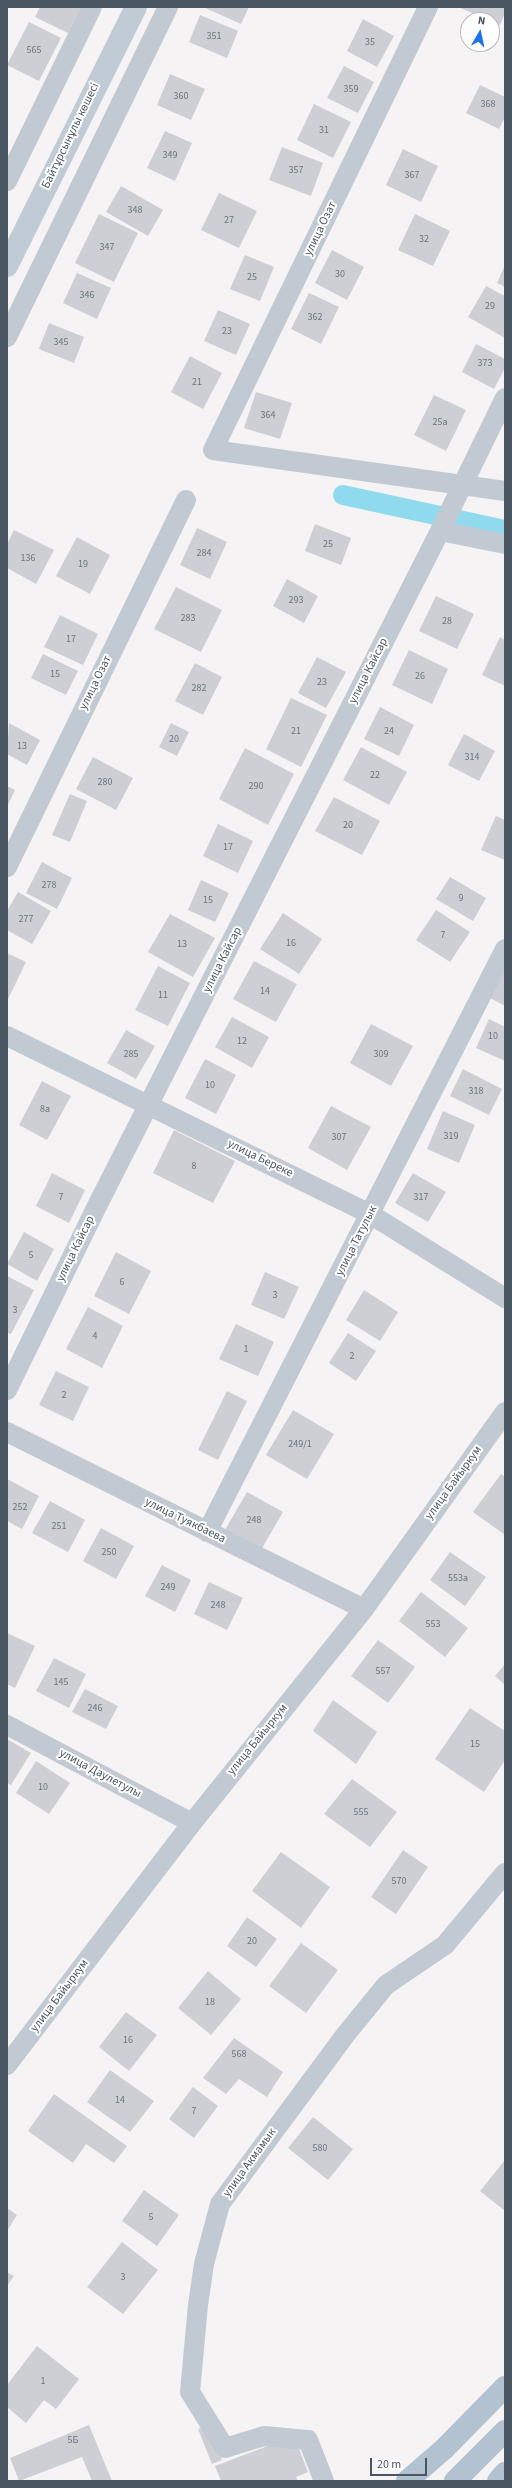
<!DOCTYPE html>
<meta charset="utf-8">
<style>
body{margin:0}
#map{position:relative;width:512px;height:2488px;overflow:hidden;background:#f5f3f3;font-family:"Source Sans 3",sans-serif}
canvas{display:block}
.frame{position:absolute;inset:0;border:8px solid #4a5661;pointer-events:none}
.north{position:absolute;left:460px;top:12px;width:40px;height:40px;box-sizing:border-box;background:#fff;border:1px solid #b7bbc0;border-radius:50%;rotate:9deg;font-size:11px;font-weight:700;line-height:16px;text-align:center;color:#4a5661}
.north::after{content:'';display:block;margin:auto;width:14px;height:18px;background:#1a73e8;clip-path:polygon(50% 0,100% 100%,50% 72%,0 100%)}
.scale{position:absolute;left:370px;top:2458px;width:57px;height:18px;box-sizing:border-box;border:2px solid #4a5661;border-top:0;padding-left:5px;font-size:12px;line-height:14px;white-space:nowrap;color:#4a5661;-webkit-text-stroke:3px #fff;paint-order:stroke}
</style>
<div id="map">
<canvas width="512" height="2488"></canvas>
<div class="frame"></div>
<div class="north">N</div>
<div class="scale">20 m</div>
</div>
<script>
const ctx = document.querySelector('canvas').getContext('2d');
ctx.lineJoin = 'round';
function shape(rows) {
  const path = new Path2D();
  for (const r of rows) {
    path.moveTo(r[0], r[1]);
    for (let i = 2; i < r.length; i += 2) path.lineTo(r[i], r[i + 1]);
  }
  return path;
}
function stroke(path, color, width, dash) {
  ctx.strokeStyle = color;
  ctx.lineWidth = width;
  ctx.lineCap = dash ? 'butt' : 'round';
  ctx.setLineDash(dash || []);
  ctx.stroke(path);
}
function fillPath(path, color) {
  ctx.fillStyle = color;
  ctx.fill(path, 'evenodd');
}
function write(font, color, halo, rows, align = 'center') {
  ctx.font = font + ' "Source Sans 3",sans-serif';
  ctx.lineWidth = 4;
  ctx.setLineDash([]);
  ctx.textBaseline = 'middle';
  ctx.strokeStyle = halo;
  ctx.fillStyle = color;
  for (const [text, x, y, turn = 0] of rows) {
    ctx.save();
    ctx.translate(x, y);
    ctx.rotate((+turn || 0) * Math.PI / 180);
    ctx.textAlign = isNaN(turn) ? turn : align;
    if (halo) ctx.strokeText(text, 0, 0);
    ctx.fillText(text, 0, 0);
    ctx.restore();
  }
}
const canal = shape([
 [343,495,505,530]
]);
const building = shape([
 [40,7,81,7,68,33,35,17],
 [203,7,249,7,241,24],
 [458,7,504,7,505,13,500,25],
 [200,15,238,31,227,58,189,42],
 [363,19,394,36,377,67,347,51],
 [29,22,61,38,39,81,7,65],
 [344,66,374,82,358,113,327,98],
 [170,74,205,89,191,120,157,105],
 [480,85,505,97,505,117,499,129,466,113],
 [314,104,351,122,333,158,297,140],
 [165,131,192,143,175,181,147,168],
 [282,147,323,163,311,196,269,180],
 [403,149,438,166,421,202,386,185],
 [121,186,163,210,148,236,106,212],
 [219,193,257,211,239,248,201,230],
 [99,214,138,233,114,282,75,263],
 [415,214,450,231,433,266,398,250],
 [332,250,364,267,347,300,315,283],
 [245,255,274,267,260,301,230,289],
 [505,265,505,287,497,283],
 [77,273,111,288,97,319,63,303],
 [486,286,505,296,505,338,468,317],
 [309,293,339,307,321,344,291,329],
 [218,310,250,324,236,355,204,341],
 [49,323,84,337,74,363,39,349],
 [476,344,505,359,505,368,494,389,462,372],
 [190,356,222,373,203,409,171,392],
 [256,392,292,403,280,439,244,428],
 [434,395,466,410,446,451,414,435],
 [315,524,351,538,341,565,305,551],
 [197,528,227,542,210,579,180,565],
 [14,530,54,550,36,584,7,568,7,544],
 [77,537,110,555,90,594,56,576],
 [287,579,318,596,304,623,273,606],
 [176,587,222,610,201,652,154,629],
 [436,596,474,614,457,649,419,631],
 [60,615,98,634,83,665,44,647],
 [500,637,505,640,505,686,482,675],
 [409,650,448,669,432,704,392,685],
 [43,654,78,671,66,695,31,678],
 [317,657,346,672,326,708,298,693],
 [195,663,222,677,203,715,175,701],
 [291,698,327,715,301,767,266,749],
 [380,707,414,725,399,756,364,739],
 [9,723,40,740,27,765,7,754],
 [171,723,189,732,177,756,159,747],
 [464,734,495,751,479,781,448,765],
 [361,747,407,772,389,805,343,780],
 [245,748,294,774,268,825,219,799],
 [93,757,133,778,116,810,76,789],
 [7,786,15,790,7,807],
 [70,794,87,801,70,842,52,835],
 [334,797,380,821,362,855,315,831],
 [496,816,505,820,505,860,481,850],
 [218,824,253,841,238,873,203,856],
 [42,862,72,878,57,909,26,893],
 [450,877,486,898,473,921,436,899],
 [201,880,229,893,215,922,188,910],
 [18,892,51,911,32,944,7,930,7,911],
 [436,910,470,932,450,962,416,940],
 [283,913,322,939,299,974,260,949],
 [170,914,215,938,193,977,148,952],
 [7,953,26,962,7,1001],
 [254,961,297,984,276,1022,233,999],
 [158,966,190,983,168,1026,135,1010],
 [505,970,505,1006,490,998],
 [232,1017,269,1037,252,1068,215,1047],
 [489,1019,505,1027,505,1061,476,1048],
 [371,1024,413,1046,391,1086,350,1063],
 [126,1030,155,1046,136,1079,107,1063],
 [205,1059,236,1075,216,1114,185,1098],
 [463,1069,502,1089,489,1115,450,1096],
 [42,1081,71,1096,47,1140,19,1125],
 [331,1106,371,1127,347,1170,308,1148],
 [443,1111,475,1125,459,1163,427,1149],
 [174,1130,235,1161,213,1203,153,1173],
 [52,1173,85,1190,69,1223,36,1206],
 [413,1173,446,1192,428,1222,395,1203],
 [24,1232,54,1249,37,1281,7,1264],
 [116,1252,151,1271,129,1314,94,1296],
 [265,1272,299,1287,284,1319,251,1305],
 [7,1276,34,1290,11,1334,7,1333],
 [364,1290,398,1312,380,1341,346,1320],
 [88,1307,123,1326,102,1368,66,1349],
 [236,1324,274,1342,258,1376,219,1359],
 [348,1333,376,1351,356,1381,329,1363],
 [56,1371,89,1387,73,1421,39,1405],
 [227,1391,247,1401,218,1460,198,1450],
 [293,1410,334,1434,307,1479,266,1455],
 [501,1474,505,1477,505,1535,473,1512],
 [7,1479,39,1496,22,1529,7,1521],
 [247,1492,283,1512,261,1550,225,1530],
 [50,1501,85,1520,68,1552,32,1533],
 [101,1528,134,1546,116,1579,83,1561],
 [450,1552,486,1577,465,1606,430,1580],
 [162,1565,191,1580,175,1612,145,1596],
 [209,1582,243,1598,227,1630,194,1614],
 [421,1592,468,1628,445,1657,399,1621],
 [7,1633,35,1646,15,1688,7,1684],
 [378,1640,415,1667,388,1703,351,1676],
 [54,1658,86,1674,69,1708,36,1691],
 [505,1664,505,1685,495,1676],
 [85,1689,118,1706,106,1729,72,1712],
 [333,1700,377,1732,356,1764,313,1731],
 [470,1708,505,1731,505,1760,484,1792,435,1759],
 [7,1739,31,1753,11,1785,7,1783],
 [36,1761,70,1783,49,1814,16,1793],
 [352,1779,397,1812,370,1847,324,1814],
 [403,1850,428,1867,396,1914,371,1897],
 [281,1852,330,1887,301,1928,252,1891],
 [247,1917,277,1939,256,1967,227,1946],
 [301,1943,338,1970,306,2013,269,1986],
 [208,1971,241,1999,211,2035,178,2008],
 [126,2012,157,2035,129,2071,99,2047],
 [234,2038,283,2072,267,2097,239,2079,226,2094,203,2078],
 [110,2070,154,2101,130,2132,87,2102],
 [193,2087,218,2106,194,2138,169,2119],
 [54,2094,127,2146,114,2163,86,2144,73,2163,28,2131],
 [313,2117,353,2149,328,2180,288,2148],
 [505,2160,505,2211,480,2191],
 [144,2190,179,2215,157,2246,122,2221],
 [7,2208,17,2215,7,2231],
 [122,2242,158,2270,123,2314,87,2287],
 [7,2272,14,2276,7,2286],
 [37,2346,79,2379,56,2409,44,2400,26,2423,7,2407,7,2385],
 [89,2425,112,2481,92,2481,82,2457,19,2481,10,2458],
 [208,2425,222,2460,212,2464,198,2429],
 [294,2436,308,2472,296,2477,298,2481,221,2481,215,2466]
]);
const minor = shape([
 [428,7,213,450,505,491],
 [7,181,92,7],
 [7,337,168,7],
 [440,531,505,544],
 [7,867,186,500],
 [7,1036,370,1214,505,1298],
 [7,1390,97,1206,440,531,505,398],
 [7,1432,364,1609],
 [207,1532,505,949],
 [7,1725,192,1823],
 [7,2065,192,1823,364,1609,505,1412],
 [324,2481,308,2440,264,2436,225,2448,190,2392,198,2305,204,2264,220,2204,346,2034,386,1985,445,1945,505,1873]
]);
const secondary = shape([
 [7,266,136,7]
]);
const primary = shape([
 [407,2481,444,2449,505,2387],
 [455,2481,505,2431],
 [498,2481,505,2473]
]);
const numberNames = [
 ["351",214,37],
 ["35",370,43],
 ["565",34,51],
 ["359",351,90],
 ["360",181,97],
 ["368",488,105],
 ["31",324,131],
 ["349",170,156],
 ["357",296,171],
 ["367",412,176],
 ["348",135,211],
 ["27",229,221],
 ["32",424,240],
 ["347",107,248],
 ["30",340,275],
 ["25",252,278],
 ["346",87,296],
 ["29",490,307],
 ["362",315,318],
 ["23",227,332],
 ["345",61,343],
 ["373",485,364],
 ["21",197,383],
 ["364",268,416],
 ["25а",440,423],
 ["25",328,545],
 ["284",204,554],
 ["136",28,559],
 ["19",83,565],
 ["293",296,601],
 ["283",188,619],
 ["28",447,622],
 ["17",71,640],
 ["15",55,675],
 ["26",420,677],
 ["23",322,683],
 ["282",199,689],
 ["21",296,732],
 ["24",389,732],
 ["20",174,740],
 ["13",22,747],
 ["314",472,758],
 ["22",375,776],
 ["280",105,783],
 ["290",256,787],
 ["20",348,826],
 ["17",228,848],
 ["278",49,886],
 ["9",461,899],
 ["15",208,901],
 ["277",26,920],
 ["7",443,936],
 ["16",291,944],
 ["13",182,945],
 ["14",265,992],
 ["11",163,996],
 ["10",493,1037],
 ["12",242,1042],
 ["285",131,1055],
 ["309",381,1055],
 ["10",210,1086],
 ["318",476,1092],
 ["8а",45,1110],
 ["319",451,1137],
 ["307",339,1138],
 ["8",194,1167],
 ["7",61,1198],
 ["317",421,1198],
 ["5",31,1256],
 ["6",122,1283],
 ["3",275,1296],
 ["3",15,1311],
 ["4",95,1337],
 ["1",246,1350],
 ["2",352,1357],
 ["2",64,1396],
 ["249/1",300,1445],
 ["252",20,1508],
 ["248",254,1521],
 ["251",59,1527],
 ["250",109,1553],
 ["553а",458,1579],
 ["249",168,1588],
 ["248",218,1606],
 ["553",433,1625],
 ["557",383,1672],
 ["145",61,1683],
 ["246",95,1709],
 ["15",475,1745],
 ["10",43,1788],
 ["555",361,1813],
 ["570",399,1882],
 ["20",252,1942],
 ["18",210,2003],
 ["16",128,2041],
 ["568",239,2055],
 ["14",120,2101],
 ["7",194,2112],
 ["580",320,2149],
 ["5",151,2218],
 ["3",123,2278],
 ["1",43,2382],
 ["5Б",73,2441]
];
const streetNames = [
 ["Байтұрсынұлы көшесі",71,136,-64],
 ["улица Озат",321,229,-64],
 ["улица Кайсар",369,671,-63],
 ["улица Озат",96,683,-64],
 ["улица Кайсар",223,960,-63],
 ["улица Береке",260,1159,26],
 ["улица Татулык",357,1241,-63],
 ["улица Кайсар",76,1249,-64],
 ["улица Байыркум",454,1483,-54],
 ["улица Туякбаева",185,1521,26],
 ["улица Байыркум",258,1740,-51],
 ["улица Даулетулы",100,1774,28],
 ["улица Байыркум",60,1996,-53],
 ["улица Акмамык",250,2163,-54]
];
stroke(canal, '#90daee', 20);
fillPath(building, '#cdcfd5');
stroke(minor, '#c1cad2', 20);
stroke(secondary, '#c1cbd6', 22);
stroke(primary, '#b3c2d1', 22);
write('10px', '#6b747e', null, numberNames);
write('12px', '#4a5661', '#fff', streetNames);
</script>
